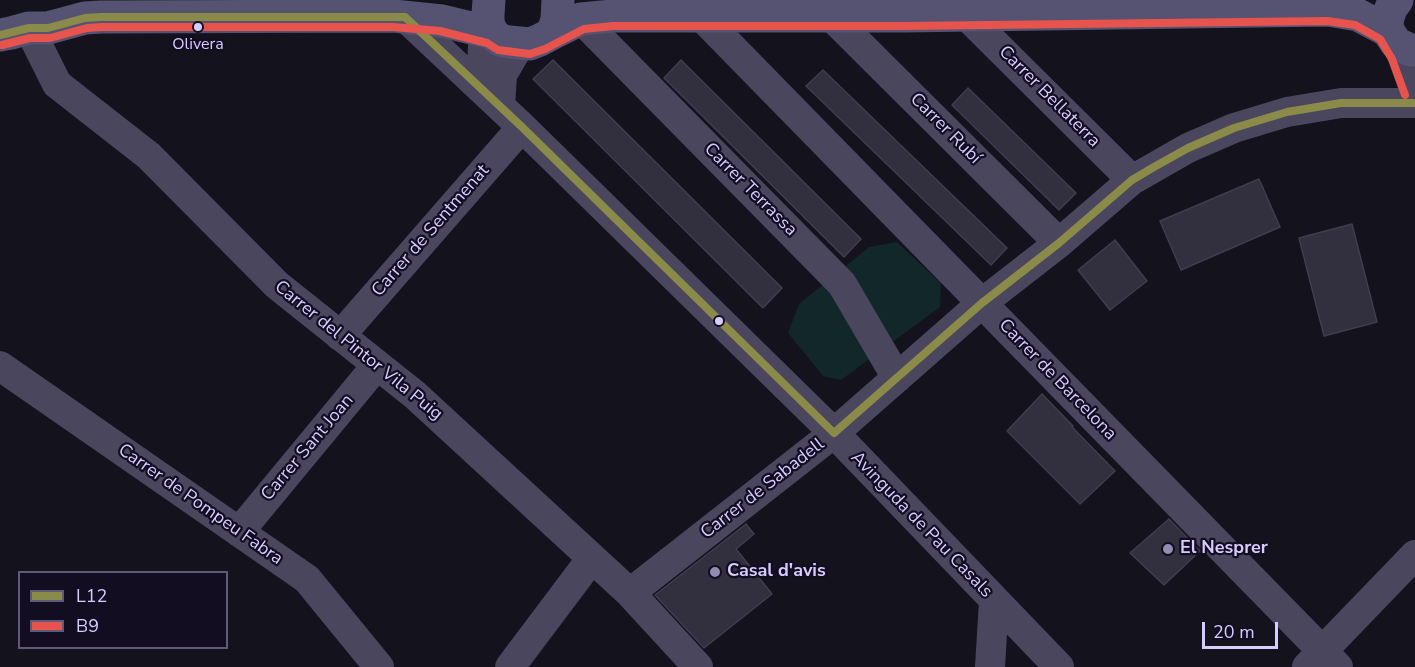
<!DOCTYPE html>
<meta charset="utf-8">
<style>
body{margin:0}
#map{position:relative;width:1415px;height:667px;overflow:hidden;background:#14121d;font-family:"Nunito Sans",sans-serif}
canvas{display:block}
.legend{position:absolute;left:18px;top:571px;width:210px;height:78px;box-sizing:border-box;background:#120d21;border:2px solid #605a7a;margin:0;padding:8px 10px;list-style:none;font-size:18px;color:#d6cdff}
.legend li{display:flex;align-items:center;gap:12px;height:30px}
.legend b{width:30px;border:2px solid #605a7a}
.scale{position:absolute;left:1202px;top:622px;width:76px;height:27px;box-sizing:border-box;border:3px solid #d6cdff;border-top:0;padding-left:8px;font-size:18px;line-height:21px;white-space:nowrap;color:#d6cdff;-webkit-text-stroke:4px #120d21;paint-order:stroke}
</style>
<div id="map">
<canvas width="1415" height="667"></canvas>
<ul class="legend">
<li><b style="height:8px;background:#8a8a49"></b>L12</li>
<li><b style="height:8px;background:#e7534d"></b>B9</li>
</ul>
<div class="scale">20 m</div>
</div>
<script>
const ctx = document.querySelector('canvas').getContext('2d');
ctx.lineJoin = 'round';
function fillPath(path, color) {
  ctx.fillStyle = color;
  ctx.fill(path, 'evenodd');
}
function shape(rows) {
  const path = new Path2D();
  for (const r of rows) {
    path.moveTo(r[0], r[1]);
    for (let i = 2; i < r.length; i += 2) path.lineTo(r[i], r[i + 1]);
  }
  return path;
}
function stroke(path, color, width, dash) {
  ctx.strokeStyle = color;
  ctx.lineWidth = width;
  ctx.lineCap = dash ? 'butt' : 'round';
  ctx.setLineDash(dash || []);
  ctx.stroke(path);
}
function write(font, color, halo, rows, align = 'center') {
  ctx.font = font + ' "Nunito Sans",sans-serif';
  ctx.lineWidth = 4.5;
  ctx.setLineDash([]);
  ctx.textBaseline = 'middle';
  ctx.strokeStyle = halo;
  ctx.fillStyle = color;
  for (const [text, x, y, turn = 0] of rows) {
    ctx.save();
    ctx.translate(x, y);
    ctx.rotate((+turn || 0) * Math.PI / 180);
    ctx.textAlign = isNaN(turn) ? turn : align;
    if (halo) ctx.strokeText(text, 0, 0);
    ctx.fillText(text, 0, 0);
    ctx.restore();
  }
}
const green = shape([
 [897,242,941,283,940,307,841,380,823,376,788,333,799,304,869,247]
]);
const building = shape([
 [553,60,782,288,763,308,533,79,553,60],
 [681,60,861,239,844,257,664,78,681,60],
 [823,70,1007,248,991,265,806,86,823,70],
 [968,88,1076,193,1059,210,952,105,968,88],
 [1259,179,1280,227,1181,270,1160,221,1259,179],
 [1352,224,1377,322,1324,336,1299,238,1352,224],
 [1115,240,1147,281,1110,310,1078,270,1115,240],
 [1042,394,1073,426,1072,427,1115,471,1080,504,1007,431,1042,394],
 [1169,519,1200,551,1164,585,1130,553,1169,519],
 [746,524,754,534,736,549,772,594,704,648,655,595,746,524]
]);
const street = shape([
 [966,15,1132,180],
 [701,16,1338,667],
 [831,16,1059,243],
 [405,17,522,127,834,433,1059,667],
 [581,19,842,284,897,378],
 [29,28,57,84,149,156,277,285,415,395,630,593,698,667],
 [492,33,483,46,482,66,488,85,496,99],
 [1396,43,1402,55,1415,91],
 [500,106,502,75,520,44],
 [340,336,522,127],
 [0,366,307,579,379,667],
 [239,532,377,365],
 [630,593,834,433,982,303,1059,243,1132,180,1188,148,1234,128,1287,112,1341,103,1415,103],
 [510,667,592,558],
 [990,667,994,601],
 [1307,667,1415,555]
]);
const secondary = shape([
 [489,0,488,15,488,23,492,33],
 [1397,0,1391,8,1387,21,1388,31,1396,43,1410,50,1415,50],
 [553,33,557,19,558,0],
 [0,35,11,33,29,28,48,28,85,18,101,17,394,16,442,21,492,33,500,40,509,42,530,44,540,40,553,33,581,19,612,16,903,16,1328,10,1358,15,1388,31]
]);
const bus1 = shape([
 [0,35,29,28,48,28,85,18,101,17,405,17,522,127,834,433,982,303,1059,243,1132,180,1154,167,1188,148,1234,128,1287,112,1341,103,1415,103]
]);
const bus2 = shape([
 [2,45,30,38,50,38,87,28,101,27,393,27,440,31,487,43,498,50,530,54,545,49,584,29,613,26,903,26,1327,21,1355,25,1380,39,1392,59,1405,95]
]);
const markers = [
 [198,27,5,"#d6cdff"],
 [719,321,5,"#d6cdff"],
 [1168,549,6,"#928cb0"],
 [715,572,6,"#928cb0"]
];
const busNames = [
 ["Olivera",198,45]
];
const streetNames = [
 ["Carrer Bellaterra",1049,97,45],
 ["Carrer Rubí",945,129,45],
 ["Carrer Terrassa",750,190,45],
 ["Carrer de Sentmenat",431,231,-49],
 ["Carrer del Pintor Vila Puig",358,351,39],
 ["Carrer de Barcelona",1057,380,46],
 ["Carrer Sant Joan",308,448,-50],
 ["Carrer de Sabadell",763,489,-38],
 ["Carrer de Pompeu Fabra",200,505,35],
 ["Avinguda de Pau Casals",921,525,46]
];
const poiNames = [
 ["El Nesprer",1180,549],
 ["Casal d'avis",727,572]
];
fillPath(green, '#112729');
fillPath(building, '#322f3f');
stroke(building, '#413c50', 1.5);
stroke(street, '#49465e', 30);
stroke(secondary, '#555371', 33);
stroke(bus1, '#8a8a49', 8);
stroke(bus2, '#e7534d', 8);
for (const [x, y, r, color] of markers) {
  const dot = new Path2D();
  dot.arc(x, y, r, 0, 2 * Math.PI);
  ctx.fillStyle = color;
  ctx.fill(dot);
  stroke(dot, '#120d21', 2);
}
write('16px', '#d6cdff', '#120d21', busNames);
write('18px', '#d6cdff', '#120d21', streetNames);
write('bold 18px', '#d6cdff', '#120d21', poiNames, 'left');
</script>
